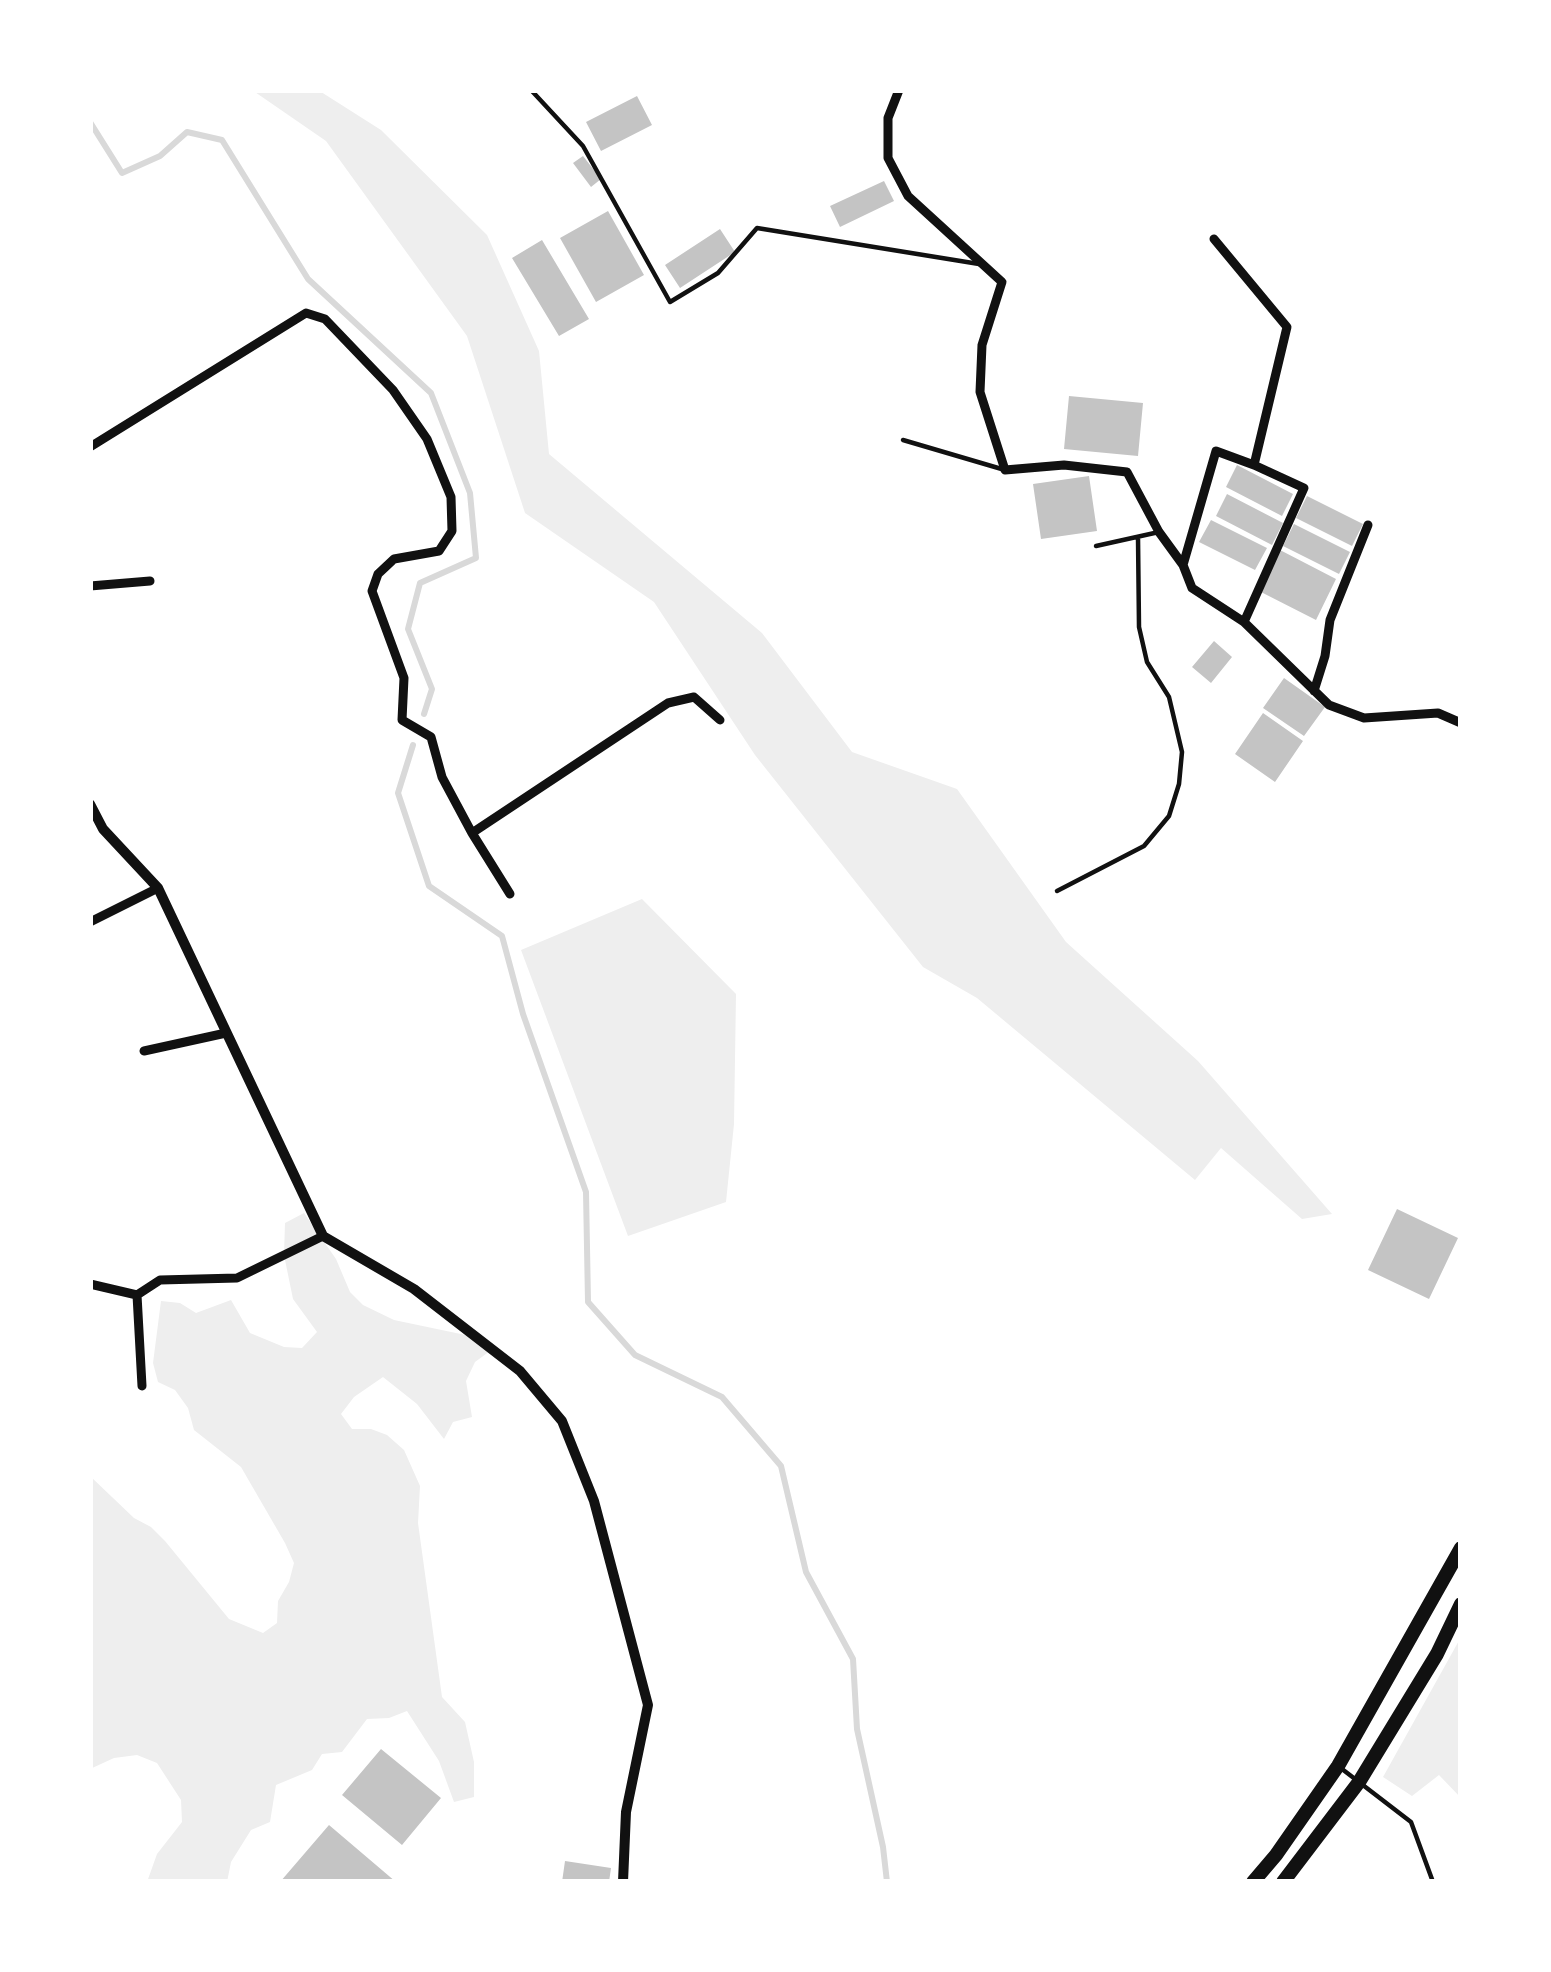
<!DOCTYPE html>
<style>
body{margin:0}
#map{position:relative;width:1551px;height:1972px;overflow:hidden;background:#fff;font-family:Georgia,serif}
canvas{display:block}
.frame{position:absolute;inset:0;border:93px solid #fff;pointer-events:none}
</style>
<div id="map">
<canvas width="1551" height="1972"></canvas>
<div class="frame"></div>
</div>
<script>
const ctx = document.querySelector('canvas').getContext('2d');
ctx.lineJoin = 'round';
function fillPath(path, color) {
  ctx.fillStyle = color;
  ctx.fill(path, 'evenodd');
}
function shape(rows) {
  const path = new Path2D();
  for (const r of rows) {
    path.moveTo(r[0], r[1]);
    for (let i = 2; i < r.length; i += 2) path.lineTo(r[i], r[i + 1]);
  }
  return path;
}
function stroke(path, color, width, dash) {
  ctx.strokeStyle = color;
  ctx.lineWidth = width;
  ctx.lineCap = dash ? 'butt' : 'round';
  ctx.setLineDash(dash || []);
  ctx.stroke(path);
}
const green = shape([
 [252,90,318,90,381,130,487,235,539,351,549,454,762,633,852,752,957,789,1066,942,1198,1061,1332,1214,1302,1219,1221,1148,1195,1180,977,998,923,967,755,755,654,602,525,513,467,336,326,141],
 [642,899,736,994,734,1124,726,1202,628,1236,521,950],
 [304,1213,336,1259,350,1292,363,1305,394,1320,475,1337,490,1351,475,1362,466,1381,472,1417,453,1422,444,1439,417,1404,383,1377,354,1397,341,1414,352,1429,371,1429,387,1435,404,1450,420,1486,418,1523,442,1697,465,1722,474,1762,474,1797,454,1802,439,1761,407,1711,389,1718,367,1719,342,1752,322,1754,312,1770,276,1785,270,1822,251,1830,231,1862,227,1882,147,1882,157,1854,182,1822,181,1800,157,1763,137,1755,114,1758,90,1769,90,1476,134,1518,151,1527,165,1541,229,1619,263,1633,277,1623,278,1601,289,1582,294,1563,285,1543,241,1467,194,1430,188,1408,175,1390,158,1382,153,1363,161,1301,180,1303,196,1313,231,1300,250,1333,284,1347,302,1348,317,1332,293,1299,284,1255,285,1223],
 [1461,1637,1461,1798,1439,1775,1412,1796,1383,1777]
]);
const stream = shape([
 [90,122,122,173,160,156,187,132,222,140,308,279,431,393,470,493,476,558,420,583,408,629,432,689,424,714],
 [413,745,398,793,429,886,502,936,523,1014,586,1192,588,1302,635,1355,722,1397,781,1466,806,1572,853,1659,857,1729,883,1847,887,1882]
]);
const building = shape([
 [637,96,652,125,601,151,586,122],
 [583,156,601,179,591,187,573,163],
 [884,181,894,201,840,227,830,206],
 [608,211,644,275,596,302,560,238],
 [720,229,735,252,680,288,665,265],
 [542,240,589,319,559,336,512,258],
 [1069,396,1143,403,1138,456,1064,449],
 [1237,465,1293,494,1282,516,1226,487],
 [1089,476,1097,531,1041,539,1033,484],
 [1227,494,1283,523,1272,545,1216,516],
 [1307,496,1363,524,1352,546,1296,518],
 [1211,520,1267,548,1255,570,1199,542],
 [1294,524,1350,552,1339,574,1283,546],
 [1280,550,1336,579,1316,620,1259,591],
 [1214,641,1232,657,1211,683,1192,667],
 [1284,678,1325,707,1304,736,1263,708],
 [1263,713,1303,741,1275,782,1235,754],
 [1397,1209,1458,1238,1429,1299,1368,1270],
 [381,1749,441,1798,402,1845,342,1795],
 [329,1825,396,1882,280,1882],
 [565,1861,611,1868,609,1882,562,1882]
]);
const service = shape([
 [531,90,583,146,670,302,718,273,757,228,979,264],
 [903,440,1005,470],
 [1096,546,1159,532],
 [1057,891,1144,846,1169,816,1179,784,1182,752,1169,697,1147,662,1139,627,1138,537],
 [1342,1769,1411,1822,1433,1882]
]);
const minor = shape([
 [899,90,888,118,888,158,908,196,1002,282,982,345,980,392,1005,470,1064,465,1127,472,1159,532,1183,565,1192,588,1244,622,1329,705,1364,718,1438,713,1461,723],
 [1214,239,1287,327,1254,465,1304,488,1244,622],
 [90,447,306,313,325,319,393,390,427,439,451,497,452,531,439,551,394,559,378,574,372,591,404,678,402,720,431,737,442,777,472,833,668,703,694,697,720,720],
 [1183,565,1216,451,1254,465],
 [90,586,150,581],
 [1314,691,1325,656,1330,620,1368,525],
 [472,833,510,894],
 [90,922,158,888],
 [144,1051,226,1033],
 [90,1284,137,1295,160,1280,237,1278,323,1236],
 [137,1295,142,1386]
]);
const tertiary = shape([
 [90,804,103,829,158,888,323,1236,414,1289,520,1371,562,1421,594,1501,648,1705,626,1812,623,1882]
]);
const primary = shape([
 [1253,1882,1276,1855,1338,1766,1461,1548],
 [1283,1882,1359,1782,1437,1654,1461,1604]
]);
fillPath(green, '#eee');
stroke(stream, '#d9d9d9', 6);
fillPath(building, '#c4c4c4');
stroke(service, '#111', 4.5);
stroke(minor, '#111', 9);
stroke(tertiary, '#111', 10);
stroke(primary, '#111', 14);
</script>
